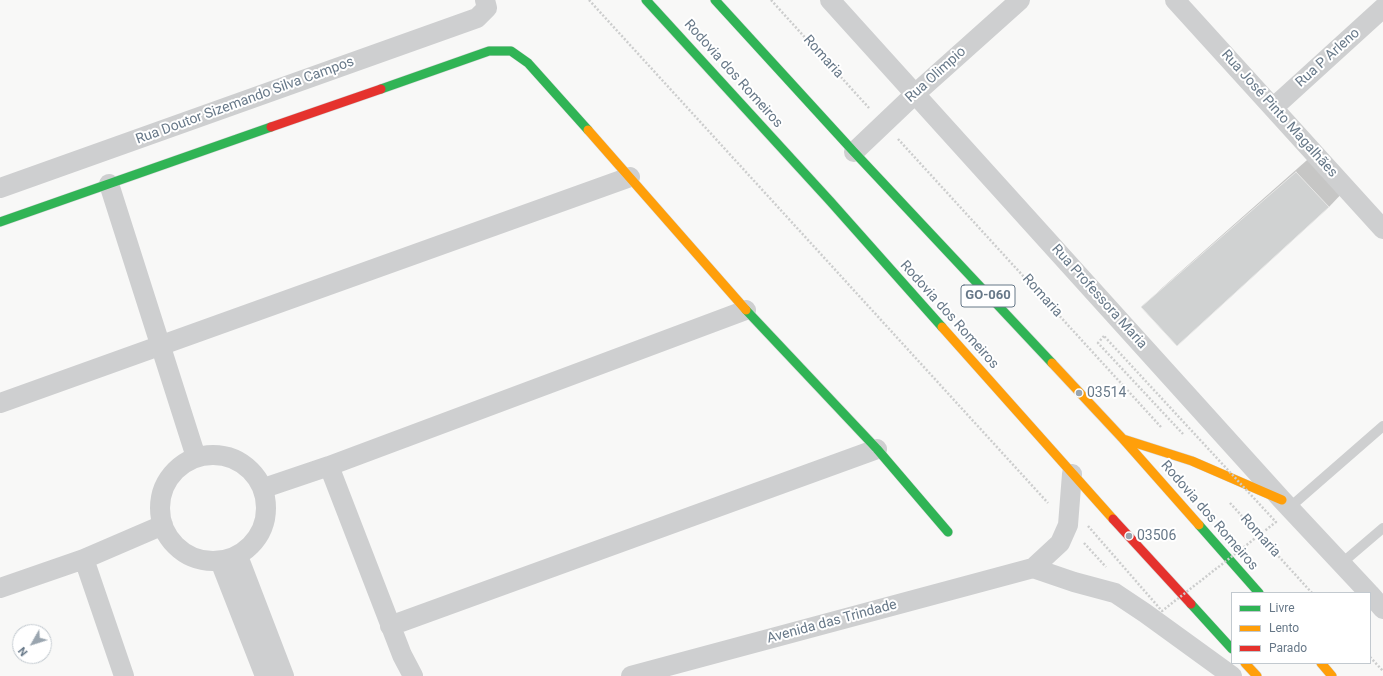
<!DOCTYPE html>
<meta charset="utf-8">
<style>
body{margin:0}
#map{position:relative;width:1383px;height:676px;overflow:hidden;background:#f8f8f7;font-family:Roboto,sans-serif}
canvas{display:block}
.legend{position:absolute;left:1231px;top:592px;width:140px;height:72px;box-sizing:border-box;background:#fff;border:1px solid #c2c9cf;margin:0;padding:5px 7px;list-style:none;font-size:12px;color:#677888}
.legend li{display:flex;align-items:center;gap:8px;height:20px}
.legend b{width:20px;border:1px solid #c2c9cf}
.north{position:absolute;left:12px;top:624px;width:40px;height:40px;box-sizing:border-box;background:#fff;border:1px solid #c2c9cf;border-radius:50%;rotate:231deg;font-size:11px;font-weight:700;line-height:16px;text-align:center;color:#677888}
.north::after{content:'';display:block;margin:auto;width:14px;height:18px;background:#9aa5af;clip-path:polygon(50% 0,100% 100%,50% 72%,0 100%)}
</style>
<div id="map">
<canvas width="1383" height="676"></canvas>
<ul class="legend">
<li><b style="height:5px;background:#30b455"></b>Livre</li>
<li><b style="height:5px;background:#ff9f0a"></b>Lento</li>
<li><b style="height:5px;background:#e5322d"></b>Parado</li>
</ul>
<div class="north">N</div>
</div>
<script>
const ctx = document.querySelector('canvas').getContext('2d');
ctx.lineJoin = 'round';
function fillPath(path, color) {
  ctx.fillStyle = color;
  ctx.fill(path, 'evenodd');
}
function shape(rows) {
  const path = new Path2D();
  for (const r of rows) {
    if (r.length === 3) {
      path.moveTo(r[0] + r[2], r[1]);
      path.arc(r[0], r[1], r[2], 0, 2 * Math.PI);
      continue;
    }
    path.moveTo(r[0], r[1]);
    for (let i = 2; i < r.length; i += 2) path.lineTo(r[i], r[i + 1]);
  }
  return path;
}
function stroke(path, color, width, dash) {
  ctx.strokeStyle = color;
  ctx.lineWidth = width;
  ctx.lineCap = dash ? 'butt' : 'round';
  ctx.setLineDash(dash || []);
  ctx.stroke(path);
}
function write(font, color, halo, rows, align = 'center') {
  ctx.font = font + ' Roboto,sans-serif';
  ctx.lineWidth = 4;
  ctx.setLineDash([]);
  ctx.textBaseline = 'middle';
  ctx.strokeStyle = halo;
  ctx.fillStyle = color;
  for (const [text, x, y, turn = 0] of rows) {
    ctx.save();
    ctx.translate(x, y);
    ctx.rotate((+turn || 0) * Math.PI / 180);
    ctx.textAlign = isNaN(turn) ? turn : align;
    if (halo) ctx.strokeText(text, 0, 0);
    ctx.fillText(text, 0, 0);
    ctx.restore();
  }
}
const shadow = shape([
 [1315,153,1347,188,1329,207,1143,307,1162,288]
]);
const building = shape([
 [1296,172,1329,207,1177,346,1141,307,1296,172]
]);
const path = shape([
 [589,0,1048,503],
 [771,0,869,108],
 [898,139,1161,427],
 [1104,336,1098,343,1183,434],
 [1230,503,1312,593],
 [1084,543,1106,567],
 [1370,657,1383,671]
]);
const lane = shape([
 [1289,508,1383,426],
 [1342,563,1383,528]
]);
const street = shape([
 [830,0,1282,500,1369,593],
 [1175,0,1383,229],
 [1273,108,1383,8],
 [854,152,915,94,1020,0],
 [109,184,196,457],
 [0,188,477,18,487,8,485,0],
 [0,403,630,177],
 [213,508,53],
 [329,466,402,655,413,676],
 [264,488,329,466,746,310],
 [238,556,284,676],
 [84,559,124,676],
 [220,561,265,676],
 [1033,568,1074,582,1115,593,1145,613,1232,676],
 [0,588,84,559,163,525],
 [1370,594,1383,609],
 [390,626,877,449],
 [631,676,1033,568,1060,543,1068,525,1072,474]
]);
const fast = shape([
 [646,0,830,201,942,327],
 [715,0,854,152,1052,363],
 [381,89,489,51,511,51,528,63,588,130],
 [0,222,271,127],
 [746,310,877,449,948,532],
 [1199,525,1259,593],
 [1191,604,1232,649]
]);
const slow = shape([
 [588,130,746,310],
 [942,327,1113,519],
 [1052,363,1123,439,1199,525],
 [1123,439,1192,461,1282,500],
 [1245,663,1257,676],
 [1321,663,1332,676]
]);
const jam = shape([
 [271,127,381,89],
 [1113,519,1191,604]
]);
const pathBridge = shape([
 [1088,526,1162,611,1276,522,1104,336]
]);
const markers = [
 [1079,393,4,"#9aa5af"],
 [1129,536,4,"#9aa5af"]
];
const shields = [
 [988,296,54]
];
const shieldNames = [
 ["GO-060",988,296]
];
const streetNames = [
 ["Romaria",823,57,48],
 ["Rua P Arleno",1328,58,-42],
 ["Rodovia dos Romeiros",733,74,48],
 ["Rua Olimpio",936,75,-42],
 ["Rua Doutor Sizemando Silva Campos",245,101,-20],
 ["Rua José Pinto Magalhães",1279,114,48],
 ["Romaria",1042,296,48],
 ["Rua Professora Maria",1099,297,48],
 ["Rodovia dos Romeiros",949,315,48],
 ["Rodovia dos Romeiros",1209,516,49],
 ["Romaria",1260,536,48],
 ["Avenida das Trindade",832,622,-15]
];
const poiNames = [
 ["03514",1087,393],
 ["03506",1137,536]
];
fillPath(shadow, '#0003');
fillPath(building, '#d0d2d2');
stroke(building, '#e7e7e6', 1);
stroke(fast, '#d5d6d7', 10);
stroke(slow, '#d5d6d7', 10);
stroke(jam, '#d5d6d7', 10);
stroke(path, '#cccdcd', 2.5, [2, 2]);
stroke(lane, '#cecfd0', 10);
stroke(street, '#cecfd0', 20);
stroke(fast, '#30b455', 9);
stroke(slow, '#ff9f0a', 9);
stroke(jam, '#e5322d', 9);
stroke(pathBridge, '#cccdcd', 2.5, [2, 2]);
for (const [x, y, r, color] of markers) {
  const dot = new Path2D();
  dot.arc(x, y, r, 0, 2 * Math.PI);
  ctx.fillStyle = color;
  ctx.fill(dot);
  stroke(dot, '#fff', 1.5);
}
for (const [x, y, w] of shields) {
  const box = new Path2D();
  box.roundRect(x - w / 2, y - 11, w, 22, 3);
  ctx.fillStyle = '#fff';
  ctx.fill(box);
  stroke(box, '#677888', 1);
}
write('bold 13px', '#677888', null, shieldNames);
write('14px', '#677888', '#fff', streetNames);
write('14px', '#677888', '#fff', poiNames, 'left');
</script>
